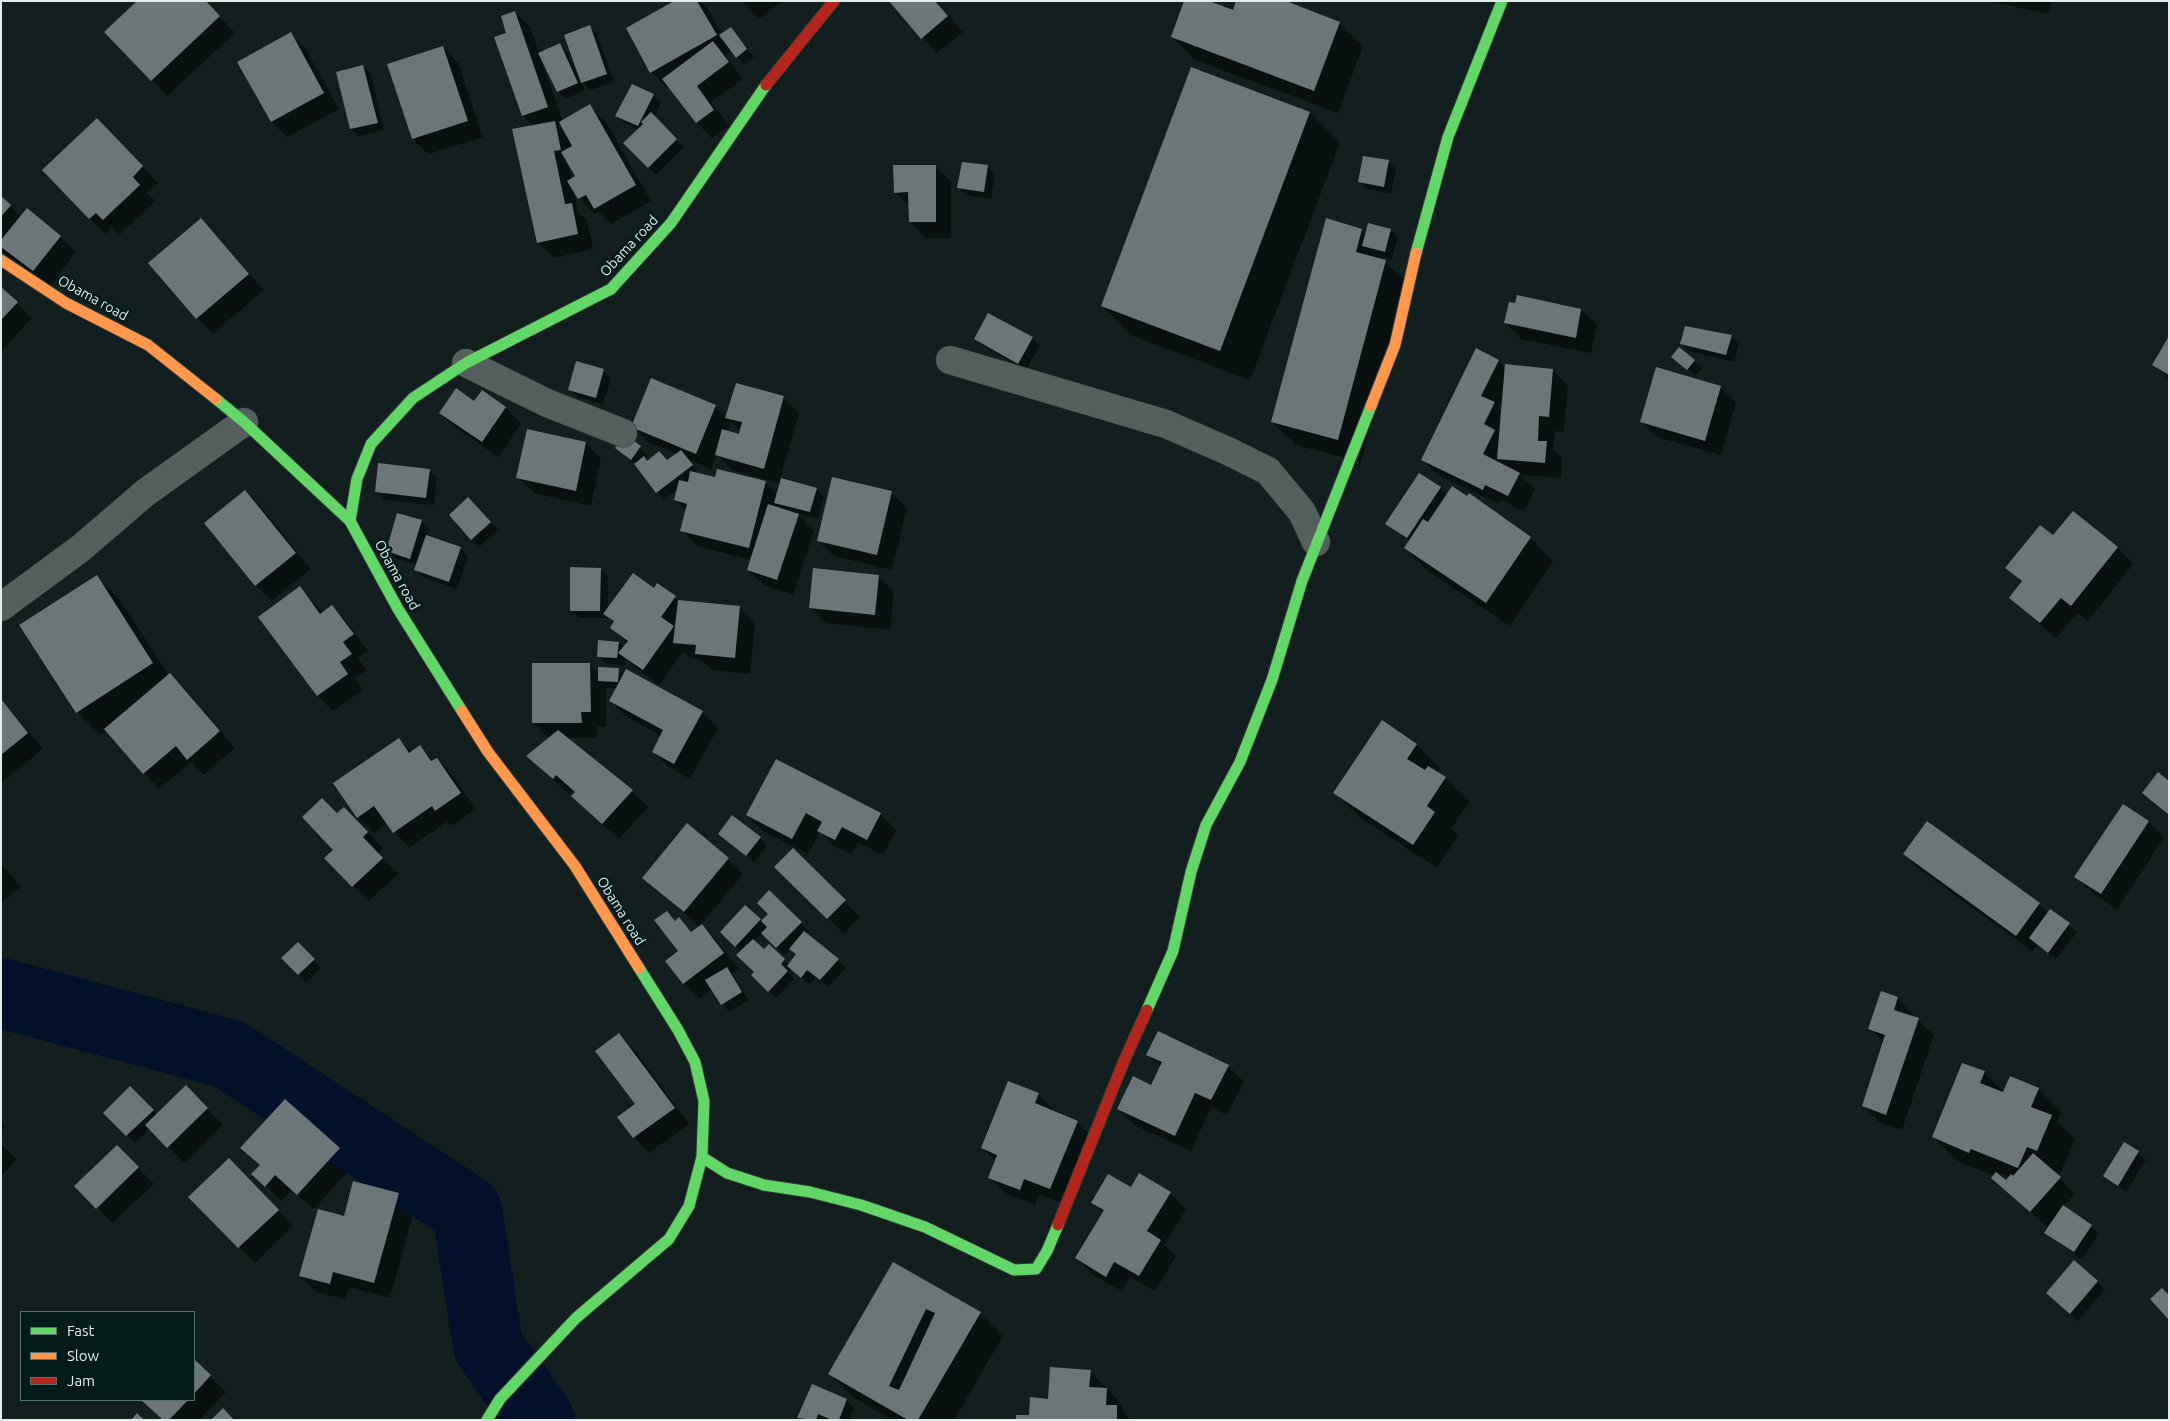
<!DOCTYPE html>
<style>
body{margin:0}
#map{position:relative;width:2170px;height:1421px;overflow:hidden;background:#121f1e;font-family:Ubuntu,sans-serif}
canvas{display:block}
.frame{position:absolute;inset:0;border:2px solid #dfeeeb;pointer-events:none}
.legend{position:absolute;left:20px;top:1311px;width:175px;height:90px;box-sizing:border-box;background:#031c19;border:1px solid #5b706d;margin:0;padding:6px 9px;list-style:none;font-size:15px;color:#dfeeeb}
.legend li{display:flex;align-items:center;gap:10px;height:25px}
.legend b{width:25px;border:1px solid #5b706d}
</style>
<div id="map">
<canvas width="2170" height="1421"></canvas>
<div class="frame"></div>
<ul class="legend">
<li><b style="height:6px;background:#63d668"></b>Fast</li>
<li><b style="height:6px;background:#ff974d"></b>Slow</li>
<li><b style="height:6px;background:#b3261e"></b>Jam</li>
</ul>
</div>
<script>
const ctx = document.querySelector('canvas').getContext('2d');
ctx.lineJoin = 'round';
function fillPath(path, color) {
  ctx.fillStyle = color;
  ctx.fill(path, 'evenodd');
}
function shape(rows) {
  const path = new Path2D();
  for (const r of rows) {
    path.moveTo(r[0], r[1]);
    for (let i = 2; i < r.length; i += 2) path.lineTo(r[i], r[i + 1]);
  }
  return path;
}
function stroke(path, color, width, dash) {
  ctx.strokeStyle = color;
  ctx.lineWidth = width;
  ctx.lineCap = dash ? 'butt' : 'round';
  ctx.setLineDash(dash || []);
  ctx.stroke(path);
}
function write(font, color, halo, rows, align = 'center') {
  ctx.font = font + ' Ubuntu,sans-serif';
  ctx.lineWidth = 5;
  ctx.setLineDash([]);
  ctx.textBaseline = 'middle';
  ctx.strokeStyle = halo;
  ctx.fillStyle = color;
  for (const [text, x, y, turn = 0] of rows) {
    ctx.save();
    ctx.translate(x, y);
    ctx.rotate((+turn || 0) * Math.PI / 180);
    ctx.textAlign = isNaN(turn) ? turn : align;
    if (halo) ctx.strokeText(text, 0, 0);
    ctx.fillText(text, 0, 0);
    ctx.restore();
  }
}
const shadow = shape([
 [205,1,235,33,167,96,106,32],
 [674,1,700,1,707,8,722,34,730,28,754,57,744,64,732,51,725,55,743,79,711,102,729,126,712,138,697,123,670,86,667,87,651,72],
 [741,1,782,1,759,19],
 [890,1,936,1,963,32,937,53],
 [1987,1,2052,1,2049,14],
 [515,12,531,28,539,54,560,44,567,52,576,71,578,71,590,27,597,34,614,82,590,90,581,81,585,90,565,99,558,91,545,64,543,65,563,122,589,106,605,121,651,201,611,224,599,212,594,214,574,191,578,212,587,220,593,249,554,258,538,242,533,126,523,116,507,34],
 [561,124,566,134,557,125],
 [568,162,576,177,571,180],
 [1233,12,1339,23,1363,46,1338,113,1195,60,1172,37],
 [290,34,306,50,339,109,287,137,272,122,239,62],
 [443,47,458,63,483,137,428,154,413,139],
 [363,66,371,74,384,130,359,136,351,129],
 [1192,69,1310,113,1340,143,1250,380,1133,336,1102,306],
 [633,85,653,95,661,103,654,117,684,147,656,175,624,143,638,130,625,123,617,116],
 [112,135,158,183,147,193,155,201,119,235,112,227,105,234,89,218],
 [1388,161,1396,169,1391,194,1367,189,1360,182],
 [936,166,951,182,951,238,926,238,910,222,910,207,895,192],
 [987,167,995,174,991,199,966,195,959,188],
 [1,198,22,217,60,237,76,252,50,286,1,251],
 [201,220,264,290,213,334,197,318],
 [1361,230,1366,235,1390,230,1398,237,1392,259,1384,257,1383,260,1409,284,1361,462,1296,445,1272,422],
 [1,289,32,318,1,352],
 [1516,304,1581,310,1597,325,1591,353,1521,339,1506,323],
 [989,314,1032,338,1040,346,1026,370,983,346,975,338],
 [1731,336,1739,344,1734,362,1689,351,1682,343],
 [2169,338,2169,380,2154,365],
 [1498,361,1505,368,1553,370,1568,386,1564,432,1555,431,1553,450,1562,458,1561,478,1520,475,1535,489,1524,511,1501,500,1499,504,1438,475,1422,460],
 [1503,398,1502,411,1498,408],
 [1694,361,1702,368,1696,376,1681,364],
 [603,370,611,378,603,404,577,397,570,389],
 [737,384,784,398,799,413,780,479,816,489,824,497,818,519,796,513,814,531,793,595,764,585,748,570,751,560,697,546,682,530,687,511,675,500,678,489,664,500,634,463,617,448,625,436,648,455,645,459,647,462,668,461,677,454,648,442,632,426,715,406,727,418],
 [731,422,741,431,740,435,727,432],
 [717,455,732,470,781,484,778,495,765,482,716,479,698,474,688,459,711,469],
 [1720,387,1736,403,1721,455,1657,437,1641,421],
 [482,392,506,408,521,424,498,457,456,428,440,413,475,403],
 [586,443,601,459,591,506,534,493,518,478],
 [429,470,437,478,434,505,384,500,377,492],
 [1440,488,1447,495,1530,538,1553,561,1510,626,1428,571,1405,548,1410,541,1387,524],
 [245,491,261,507,311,569,271,601,256,585],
 [891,492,907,508,892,570,834,556,819,541],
 [476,506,498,530,479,547,450,515],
 [2073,513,2118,548,2133,564,2088,621,2077,613,2056,638,2011,598,2022,583,2007,568,2054,537],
 [421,521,429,528,426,537,460,548,468,556,457,589,423,577,416,570,417,565,395,558,388,551],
 [600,569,608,576,608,610,654,589,657,584,679,601,740,607,755,623,750,674,712,670,701,659,690,658,683,651,659,685,636,668,625,658,625,665,606,664,598,656,619,643,624,648,627,643,611,627,614,623,609,618,579,618,571,611],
 [878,576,894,592,890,630,826,623,810,607],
 [97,577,120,600,169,676,170,675,186,690,235,748,204,775,191,762,159,789,107,731,100,735,77,712],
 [300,588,323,613,331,606,347,622,368,651,358,658,366,670,355,678,363,690,333,711,318,696,260,617],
 [590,665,599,674,618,669,624,675,702,712,718,728,690,779,669,767,653,752,662,736,626,716,610,700,617,688,606,688,606,727,596,727,597,738,566,738,632,791,648,807,619,839,588,811,573,790,569,794,528,756,549,738,533,722],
 [1,700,43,749,1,783],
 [1382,722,1417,745,1440,768,1437,773,1446,778,1469,802,1451,829,1458,836,1437,868,1358,816,1335,793],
 [398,740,412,753,420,747,434,761,437,759,452,775,476,809,451,826,447,822,409,848,387,823,374,833,358,817],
 [776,760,880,814,896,830,883,855,858,842,851,854,834,846,820,832,808,854,763,831,747,815],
 [2169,782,2169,817,2143,793],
 [2124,806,2149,822,2164,838,2117,909,2092,893,2076,877],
 [344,808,383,848,378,853,398,874,369,901,326,858,335,850,337,815],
 [720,834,760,838,767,846,754,862],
 [793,850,860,917,844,933,792,883],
 [1904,854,2039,904,2048,913,2050,911,2077,932,2056,959,2037,945,2032,951,1920,870],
 [728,859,743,874,701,925,717,941,739,969,732,974,749,1000,729,1012,712,989,699,999,684,983,679,952,667,912,676,922,679,919,692,932,700,927,644,878],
 [1,864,21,887,1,903],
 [769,892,809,931,806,934,846,967,829,987,816,977,809,984,791,969,788,972,794,979,776,998,753,975,755,972,742,952,722,932,746,907,762,922,770,914],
 [762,933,785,955,791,949,797,955,789,965,769,946,764,951,754,942],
 [298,943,321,968,306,982,283,958],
 [1897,998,1913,1014,1912,1018,1918,1020,1934,1035,1902,1130,1879,1122,1863,1106,1884,1043,1870,1029],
 [619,1035,635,1051,689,1124,649,1153,634,1137,637,1104],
 [1148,1055,1228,1066,1244,1082,1227,1115,1211,1107,1191,1151,1134,1125,1119,1109,1152,1087,1161,1067],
 [1984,1072,2004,1093,2038,1089,2061,1112,2057,1122,2075,1139,2060,1174,2051,1170,2075,1194,2063,1207,2091,1226,2099,1234,2082,1259,2054,1240,2046,1233,2053,1222,2052,1221,2047,1227,1993,1178,2006,1182,2010,1177,1994,1171,1992,1175,1956,1160,1933,1137],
 [186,1087,223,1125,184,1163,150,1128,135,1143,105,1113,130,1088,157,1114],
 [1038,1094,1054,1110,1053,1112,1077,1122,1093,1138,1065,1204,1040,1194,1035,1205,1005,1193,989,1178,996,1161,982,1148],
 [1,1122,5,1126,1,1131],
 [1,1144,16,1159,1,1177],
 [2125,1144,2146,1160,2126,1192,2105,1176],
 [117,1147,154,1184,112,1223,76,1186],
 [242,1148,339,1148,355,1164,314,1209,292,1190,282,1201,253,1174,261,1166],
 [245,1175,293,1226,255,1263,190,1197],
 [1131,1188,1170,1193,1186,1209,1164,1245,1176,1256,1155,1291,1130,1277,1122,1291,1092,1274,1076,1258,1103,1213,1093,1202],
 [398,1195,414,1210,390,1298,349,1287,345,1299,316,1292,300,1276,344,1218],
 [2075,1262,2105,1289,2078,1321,2055,1300],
 [894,1264,980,1313,1003,1336,954,1420,892,1420,853,1397,830,1374],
 [194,1361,226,1392,199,1420,163,1420,144,1401,194,1400],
 [1090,1371,1122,1405,1122,1411,1130,1420,1017,1420,1030,1416],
 [847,1400,854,1408,849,1420,800,1420,798,1418]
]);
const river = shape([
 [1,993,229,1054,467,1210,488,1346,540,1420]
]);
const building = shape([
 [137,1,206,1,220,16,151,81,104,32],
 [674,1,697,1,717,35,650,73,626,28],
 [889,1,935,1,948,16,921,39],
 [1184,1,1209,1,1233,10,1236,1,1286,1,1340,22,1314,91,1171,37],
 [515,11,548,107,522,116,494,37,506,33,501,16],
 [590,25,607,74,581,83,564,35],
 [731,27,747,49,736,58,719,35],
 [291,32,324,93,271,122,237,62],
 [713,41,729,62,697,86,714,110,696,123,662,79],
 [560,43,578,83,557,92,538,53],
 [443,46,468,121,412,139,387,64],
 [363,65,378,123,350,129,336,72],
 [1191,67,1310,112,1220,351,1101,306],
 [632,84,654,94,638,126,615,116],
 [590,104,636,185,594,209,586,195,578,199,567,181,575,176,561,152,572,146,559,122],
 [651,112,677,139,648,168,623,143,643,124,641,122],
 [97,118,143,166,133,177,140,185,103,220,96,213,89,219,42,170],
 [555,121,561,150,554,151,565,204,572,203,578,234,537,243,512,129],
 [1363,156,1389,160,1384,187,1358,182],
 [962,162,988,165,984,192,957,188],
 [893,165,936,165,936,222,909,222,908,192,894,193],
 [1,196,11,205,1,217],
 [27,208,61,236,33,271,1,247,1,240],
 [201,218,249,274,196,319,148,263],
 [1326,218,1362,229,1356,252,1386,260,1338,440,1271,422],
 [1368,223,1391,229,1385,252,1362,246],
 [1,287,18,302,1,320],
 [1517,295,1581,309,1576,338,1504,323,1509,302,1515,303],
 [988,313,1033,337,1018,364,974,339],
 [1685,326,1732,335,1726,355,1680,344],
 [2169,336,2169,375,2152,365],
 [1679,347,1695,360,1687,370,1671,357],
 [1476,348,1499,360,1481,396,1495,402,1484,424,1495,430,1483,454,1520,473,1508,496,1485,485,1483,490,1421,460],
 [576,361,604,369,596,398,568,390],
 [1505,364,1553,369,1549,417,1539,416,1538,441,1547,441,1545,463,1497,459],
 [1656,367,1721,386,1705,441,1640,422],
 [651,378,716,405,696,454,631,427],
 [736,383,784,396,764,469,715,455,722,429,739,434,742,422,725,418],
 [456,388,474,401,482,390,506,407,482,442,439,413],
 [527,429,586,442,576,491,516,478],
 [625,434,641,446,631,460,615,448],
 [681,450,693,465,656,493,634,464,644,456,647,461,659,451,667,460],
 [378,463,430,469,426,498,375,492],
 [717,469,766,481,749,548,680,531,687,504,674,500,679,480,688,482,690,471,715,477],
 [1419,473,1441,487,1407,538,1385,524],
 [832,477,892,491,877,555,817,541],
 [781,478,817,488,810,512,774,503],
 [1452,486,1467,496,1469,493,1531,537,1486,603,1404,548,1423,519,1428,522],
 [245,490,296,553,255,586,204,523],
 [468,497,491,522,471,540,449,515],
 [768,504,799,514,777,580,747,570],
 [2073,511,2118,547,2071,606,2061,598,2040,623,2009,598,2022,581,2005,568,2040,525,2053,535],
 [397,513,422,520,410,559,386,551],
 [426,535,461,547,449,582,414,570],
 [570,567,601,568,600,611,570,611],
 [813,568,879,575,875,615,809,608],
 [633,573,654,588,657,583,676,596,661,617,674,626,643,670,618,653,628,641,610,628,614,621,603,614],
 [97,575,153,663,76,713,19,625],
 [300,586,320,614,332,605,354,634,343,642,352,654,340,662,348,674,317,696,258,617],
 [678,600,740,606,735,658,695,654,696,645,673,643],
 [598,640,619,642,617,658,597,657],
 [532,663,590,663,591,712,581,712,582,723,532,723],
 [598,667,619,668,618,682,598,681],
 [626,669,703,711,674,764,652,752,663,730,609,701],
 [170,673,220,731,187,760,176,746,143,774,104,729],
 [1,699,28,733,1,755],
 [1382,720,1417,744,1407,759,1425,770,1428,766,1446,777,1427,806,1435,812,1413,845,1333,793],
 [558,730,633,790,602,824,571,796,575,792,556,775,553,779,526,756],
 [399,738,409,753,420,745,431,761,437,758,461,793,435,811,432,806,393,833,374,806,357,818,333,783],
 [776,759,881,813,867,840,842,827,835,840,817,831,822,822,806,813,792,839,746,815],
 [2158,772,2169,781,2169,815,2142,793],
 [322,798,337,813,344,807,368,832,363,837,383,858,352,887,324,858,333,850,302,817],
 [2123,804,2149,821,2101,894,2074,877],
 [732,815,761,837,746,856,718,834],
 [1927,821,2040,903,2016,936,1903,854],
 [687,823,729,858,684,912,642,878],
 [793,848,846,900,827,919,774,867],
 [769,890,802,922,776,948,761,933,767,927,761,921,768,914,757,903],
 [745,905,761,919,735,947,720,932],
 [2050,909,2070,923,2048,953,2029,938],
 [667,911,675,921,679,917,691,932,702,924,724,953,683,984,665,961,678,951,654,920],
 [804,931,839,959,820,980,807,970,801,978,787,966,796,954,789,949],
 [753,939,764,949,769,944,785,959,781,964,788,971,768,992,751,975,754,972,736,955],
 [298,942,315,959,298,975,281,958],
 [727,967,742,992,721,1005,705,980],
 [1881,991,1898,997,1894,1010,1919,1018,1886,1115,1862,1106,1885,1035,1868,1029],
 [1158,1031,1229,1065,1211,1100,1195,1093,1175,1136,1117,1109,1133,1076,1151,1085,1162,1062,1146,1055],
 [619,1033,675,1108,633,1138,617,1117,635,1104,595,1051],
 [1962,1063,1985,1071,1980,1083,2003,1092,2010,1076,2039,1088,2031,1107,2052,1115,2037,1151,2027,1147,2018,1168,1971,1149,1969,1153,1932,1137],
 [1008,1081,1039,1093,1035,1103,1078,1121,1050,1189,1024,1179,1020,1190,988,1178,997,1155,981,1148],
 [186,1085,208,1108,167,1148,145,1125],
 [130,1086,154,1110,126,1136,103,1113],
 [285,1099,340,1148,297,1195,275,1175,265,1187,251,1174,260,1165,240,1148],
 [2124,1142,2139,1151,2118,1186,2103,1176],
 [117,1145,139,1167,96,1209,74,1186],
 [2033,1153,2061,1177,2030,1212,1991,1178,1996,1172,2006,1180,2011,1174,2013,1176],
 [229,1158,279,1210,238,1248,188,1197],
 [1139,1173,1171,1192,1147,1231,1161,1240,1139,1276,1114,1262,1106,1277,1075,1258,1104,1210,1091,1203,1108,1174,1131,1187],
 [353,1181,399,1193,374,1283,333,1272,330,1284,299,1276,318,1209,344,1216],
 [2063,1205,2092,1225,2074,1252,2044,1233],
 [2074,1260,2098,1281,2070,1314,2046,1293],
 [893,1262,981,1312,918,1420,908,1420,828,1374],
 [926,1309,935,1313,899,1390,889,1386],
 [2162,1288,2169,1295,2169,1320,2150,1299],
 [194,1359,211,1375,194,1394],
 [1050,1367,1091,1370,1089,1387,1107,1388,1106,1405,1117,1405,1117,1420,1016,1420,1016,1415,1029,1415,1030,1397,1048,1399],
 [812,1384,847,1399,839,1420,832,1420,818,1414,816,1420,797,1418],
 [141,1400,188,1400,169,1420,163,1420],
 [223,1408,234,1420,211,1420],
 [137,1413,144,1420,131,1420]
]);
const street = shape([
 [950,360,1166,424,1230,452,1268,471,1302,512,1316,542],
 [466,363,547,403,623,433],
 [1,607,81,548,145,493,244,422]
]);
const fast = shape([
 [1416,253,1448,137,1502,1],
 [216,399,244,422,350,521,398,609,462,711],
 [350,521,357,479,371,444,413,398,466,363,611,289,671,223,766,85],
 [1147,1010,1173,951,1191,872,1206,825,1240,762,1272,680,1302,581,1371,406],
 [702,1157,727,1173,764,1185,810,1192,861,1205,925,1227,1014,1270,1036,1269,1047,1251,1058,1225],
 [487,1420,500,1399,576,1318,669,1239,689,1206,702,1157,704,1101,695,1062,678,1030,639,968]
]);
const slow = shape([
 [1,260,66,303,148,345,216,399],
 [1371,406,1395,345,1416,253],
 [462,711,488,752,575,866,639,968]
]);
const jam = shape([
 [766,85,834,1],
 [1058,1225,1124,1061,1147,1010]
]);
const streetNames = [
 ["Obama road",629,246,-47],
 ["Obama road",93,298,29],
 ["Obama road",397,575,61],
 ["Obama road",621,911,58]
];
fillPath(shadow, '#0007');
stroke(river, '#021129', 70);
fillPath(building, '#6c7678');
stroke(street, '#313a39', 29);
stroke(fast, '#313a39', 13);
stroke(slow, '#313a39', 13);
stroke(jam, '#313a39', 13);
stroke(street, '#555f5e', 28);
stroke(fast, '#63d668', 11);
stroke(slow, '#ff974d', 11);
stroke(jam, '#b3261e', 11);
write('14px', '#dfeeeb', '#031c19', streetNames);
</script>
